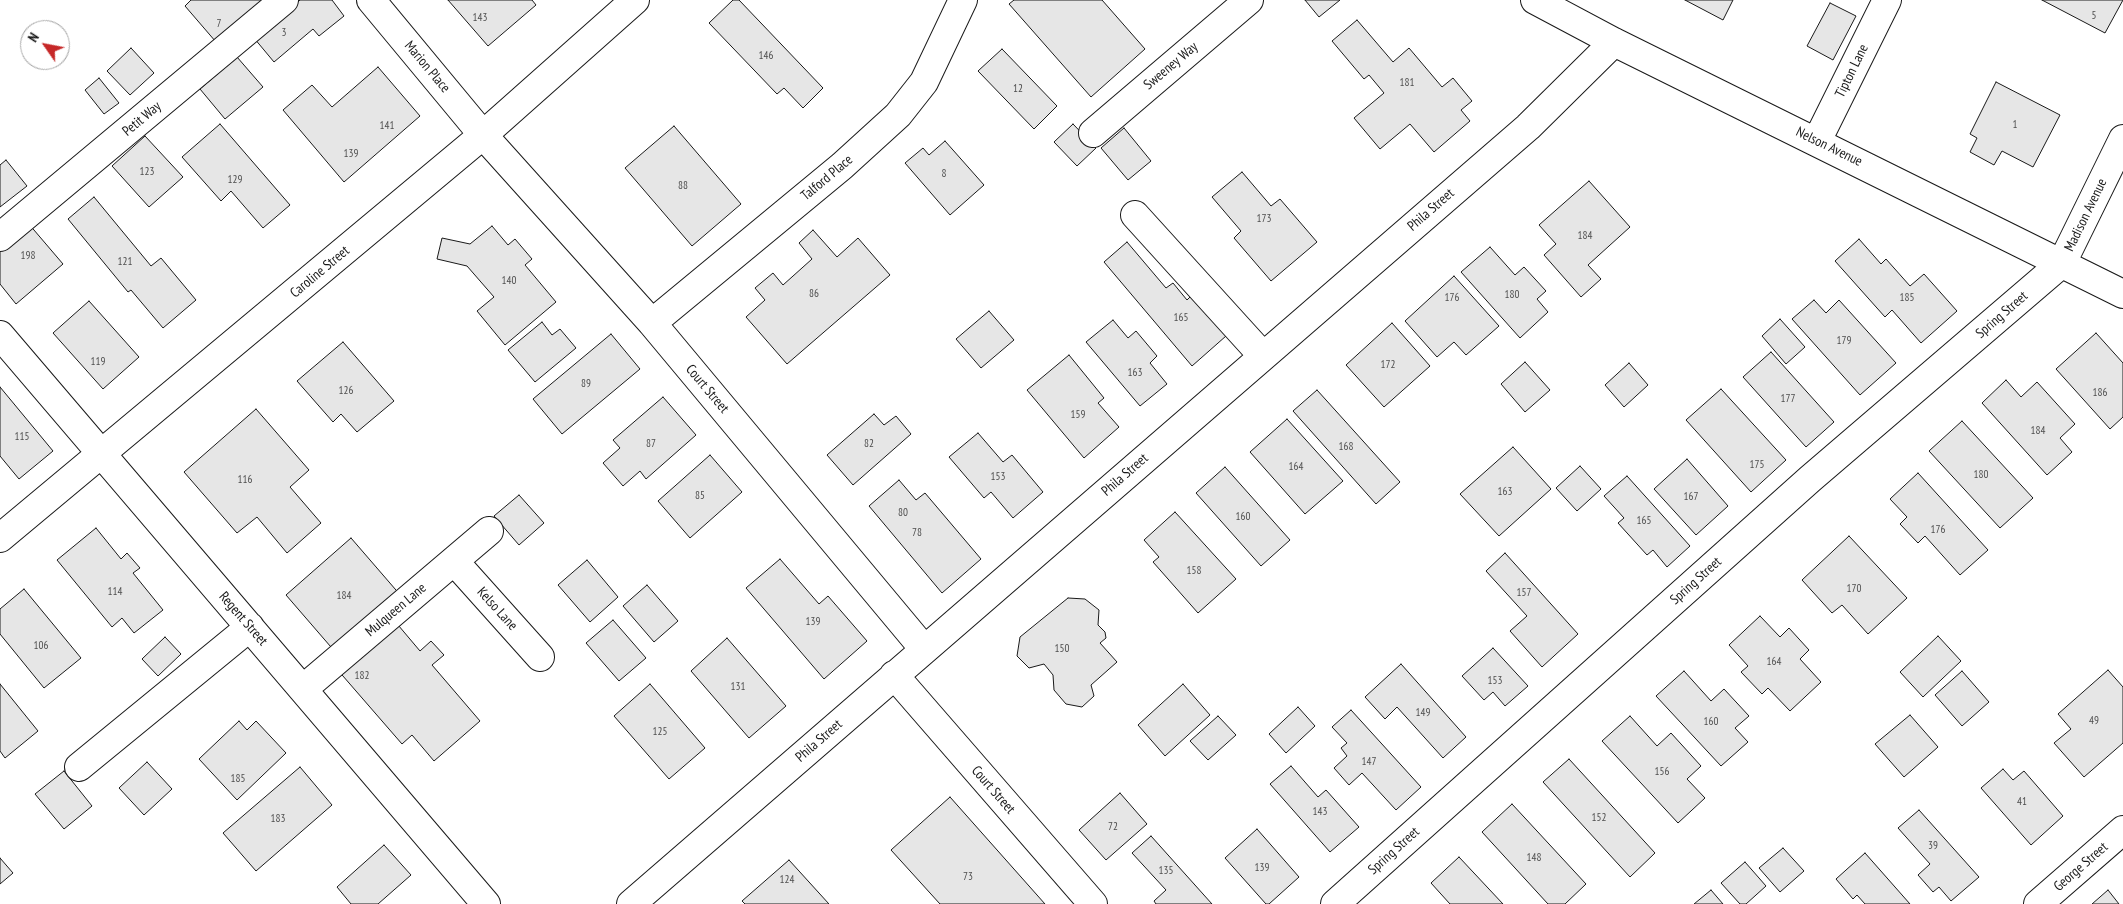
<!DOCTYPE html>
<style>
body{margin:0}
#map{position:relative;width:2123px;height:904px;overflow:hidden;background:#fff;font-family:"PT Sans Narrow",sans-serif}
canvas{display:block}
.north{position:absolute;left:20px;top:20px;width:50px;height:50px;box-sizing:border-box;background:#fff;border:1px solid #a3a3a3;border-radius:50%;rotate:303deg;font-size:14px;font-weight:700;line-height:20px;text-align:center;color:#1a1a1a}
.north::after{content:'';display:block;margin:auto;width:18px;height:22px;background:#c62828;clip-path:polygon(50% 0,100% 100%,50% 72%,0 100%)}
</style>
<div id="map">
<canvas width="2123" height="904"></canvas>
<div class="north">N</div>
</div>
<script>
const ctx = document.querySelector('canvas').getContext('2d');
ctx.lineJoin = 'round';
function fillPath(path, color) {
  ctx.fillStyle = color;
  ctx.fill(path, 'evenodd');
}
function shape(rows) {
  const path = new Path2D();
  for (const r of rows) {
    path.moveTo(r[0], r[1]);
    for (let i = 2; i < r.length; i += 2) path.lineTo(r[i], r[i + 1]);
  }
  return path;
}
function stroke(path, color, width, dash) {
  ctx.strokeStyle = color;
  ctx.lineWidth = width;
  ctx.lineCap = dash ? 'butt' : 'round';
  ctx.setLineDash(dash || []);
  ctx.stroke(path);
}
function write(font, color, halo, rows, align = 'center') {
  ctx.font = font + ' "PT Sans Narrow",sans-serif';
  ctx.lineWidth = 4;
  ctx.setLineDash([]);
  ctx.textBaseline = 'middle';
  ctx.strokeStyle = halo;
  ctx.fillStyle = color;
  for (const [text, x, y, turn = 0] of rows) {
    ctx.save();
    ctx.translate(x, y);
    ctx.rotate((+turn || 0) * Math.PI / 180);
    ctx.textAlign = isNaN(turn) ? turn : align;
    if (halo) ctx.strokeText(text, 0, 0);
    ctx.fillText(text, 0, 0);
    ctx.restore();
  }
}
const building = shape([
 [191,0,264,0,216,42,185,6,191,0],
 [300,0,332,0,344,16,319,36,313,29,274,62,254,38,300,0],
 [448,0,532,0,536,5,488,46,448,0],
 [733,0,739,0,823,88,803,108,784,88,777,94,709,23,733,0],
 [1014,0,1102,0,1145,49,1091,97,1009,4,1014,0],
 [1305,0,1340,0,1319,17,1305,0],
 [1685,0,1733,0,1723,20,1685,0],
 [2042,0,2123,0,2105,33,2042,0],
 [1830,3,1856,16,1833,60,1807,46,1830,3],
 [1357,20,1393,62,1409,48,1442,87,1453,78,1472,101,1461,110,1470,121,1434,152,1410,124,1380,149,1354,118,1384,93,1369,75,1364,79,1332,41,1357,20],
 [131,48,154,73,130,95,107,71,131,48],
 [1002,49,1057,106,1034,129,978,71,1002,49],
 [237,57,263,87,225,119,200,89,237,57],
 [378,67,420,116,344,182,283,110,312,85,332,107,378,67],
 [99,78,119,103,104,114,85,90,99,78],
 [1996,82,2060,115,2033,167,2002,151,1994,165,1970,152,1977,138,1970,134,1996,82],
 [220,124,290,205,263,228,231,191,221,201,182,157,220,124],
 [1073,124,1096,148,1077,166,1054,142,1073,124],
 [674,126,741,204,692,246,625,168,674,126],
 [1124,128,1151,161,1128,180,1101,148,1124,128],
 [145,136,183,177,149,207,112,166,145,136],
 [945,141,984,185,950,215,905,163,923,148,929,155,945,141],
 [6,160,27,186,0,207,0,165,6,160],
 [1242,172,1271,206,1280,199,1317,242,1271,281,1234,238,1241,231,1212,197,1242,172],
 [1589,181,1630,227,1588,265,1601,279,1581,297,1544,255,1556,244,1539,225,1589,181],
 [94,197,151,266,161,258,196,300,163,328,131,290,128,292,68,219,94,197],
 [28,223,63,264,16,304,0,284,0,247,28,223],
 [492,226,508,245,515,239,532,259,525,265,556,302,505,345,477,311,494,297,467,266,437,259,442,238,470,244,492,226],
 [813,230,837,257,858,238,890,275,787,364,746,317,765,300,755,288,773,273,783,285,812,259,799,243,813,230],
 [1859,239,1881,264,1886,259,1910,286,1924,274,1957,311,1921,343,1892,310,1885,317,1835,261,1859,239],
 [1127,242,1166,288,1173,283,1187,300,1191,296,1226,336,1192,366,1104,262,1127,242],
 [1490,247,1515,275,1524,267,1546,291,1537,299,1548,312,1520,338,1461,272,1490,247],
 [1454,276,1499,326,1466,355,1454,342,1437,357,1405,321,1454,276],
 [1814,300,1826,313,1839,300,1896,363,1860,395,1792,319,1814,300],
 [89,301,139,357,103,389,53,333,89,301],
 [989,311,1014,340,981,368,956,339,989,311],
 [1780,319,1805,347,1786,364,1762,336,1780,319],
 [1113,320,1128,338,1136,331,1157,356,1150,363,1167,384,1140,406,1086,342,1113,320],
 [542,322,552,335,560,329,576,348,535,382,508,350,542,322],
 [1392,323,1430,366,1384,407,1346,365,1392,323],
 [2096,333,2123,363,2123,417,2110,429,2056,369,2096,333],
 [611,334,640,369,562,434,533,399,611,334],
 [343,342,394,401,357,432,341,414,333,422,297,381,343,342],
 [1771,352,1834,422,1806,447,1743,377,1771,352],
 [1069,355,1104,398,1098,403,1119,427,1084,458,1027,390,1069,355],
 [1525,362,1550,390,1525,412,1501,384,1525,362],
 [1629,363,1648,385,1624,407,1605,385,1629,363],
 [2006,380,2021,397,2037,382,2075,424,2060,438,2072,452,2047,475,1982,403,2006,380],
 [0,387,53,451,19,479,0,456,0,387],
 [1721,389,1786,460,1751,492,1686,420,1721,389],
 [1317,390,1400,482,1376,504,1293,411,1317,390],
 [663,397,696,435,646,479,640,471,623,486,603,463,620,448,613,440,663,397],
 [256,409,309,470,290,487,321,523,287,553,257,517,237,533,184,472,256,409],
 [874,414,884,425,896,416,911,434,853,485,827,455,874,414],
 [1287,419,1343,481,1305,514,1250,452,1287,419],
 [1962,421,2033,498,2000,528,1929,451,1962,421],
 [978,433,1003,462,1012,455,1043,492,1013,518,991,492,984,498,949,457,978,433],
 [1513,447,1551,489,1499,536,1460,494,1513,447],
 [710,455,742,492,690,538,658,501,710,455],
 [1687,459,1728,506,1696,535,1654,489,1687,459],
 [1580,466,1601,489,1577,511,1556,488,1580,466],
 [1225,467,1290,540,1261,566,1196,493,1225,467],
 [1918,473,1988,550,1960,575,1925,536,1918,543,1900,524,1907,517,1890,499,1918,473],
 [1627,476,1690,546,1667,567,1653,550,1647,555,1618,523,1624,518,1604,496,1627,476],
 [899,480,916,500,925,493,981,559,942,593,869,506,899,480],
 [519,495,544,523,519,545,494,516,519,495],
 [1175,512,1236,579,1198,613,1153,562,1159,557,1144,540,1175,512],
 [96,528,121,559,127,553,140,568,133,573,163,610,134,633,122,618,112,627,57,560,96,528],
 [1849,536,1907,598,1868,634,1842,605,1832,613,1802,580,1849,536],
 [351,538,402,597,337,654,286,595,351,538],
 [1505,553,1578,634,1542,667,1510,631,1527,616,1486,571,1505,553],
 [780,559,819,604,828,596,867,641,824,679,746,588,780,559],
 [587,560,618,597,590,622,558,585,587,560],
 [647,585,678,621,654,642,623,606,647,585],
 [24,589,81,658,44,688,0,634,0,609,24,589],
 [1068,598,1085,599,1099,610,1098,625,1105,632,1106,638,1100,643,1117,662,1091,685,1094,696,1082,707,1066,704,1054,690,1053,675,1044,664,1029,668,1017,656,1020,637,1068,598],
 [1760,616,1780,637,1789,628,1809,650,1800,659,1821,682,1790,711,1768,688,1762,694,1741,672,1748,666,1729,645,1760,616],
 [393,619,420,651,431,641,444,655,432,665,480,721,434,761,412,735,402,744,336,668,393,619],
 [613,620,646,658,619,681,586,643,613,620],
 [1938,636,1961,661,1923,697,1900,672,1938,636],
 [165,637,181,654,158,676,142,659,165,637],
 [727,638,786,706,749,738,691,671,727,638],
 [1493,648,1528,686,1505,706,1493,692,1484,700,1462,676,1493,648],
 [1401,664,1466,737,1443,758,1397,707,1385,719,1365,697,1401,664],
 [2108,670,2123,687,2123,743,2084,777,2054,743,2071,729,2058,714,2108,670],
 [1684,671,1711,701,1724,689,1749,716,1735,728,1748,742,1721,766,1656,696,1684,671],
 [1962,671,1989,702,1962,726,1935,695,1962,671],
 [0,684,38,731,5,758,0,751,0,684],
 [650,684,705,748,669,779,614,716,650,684],
 [1183,684,1210,715,1165,756,1138,725,1183,684],
 [1298,707,1315,726,1286,753,1269,734,1298,707],
 [1351,710,1421,787,1396,810,1362,773,1349,785,1334,768,1347,756,1341,748,1347,743,1332,727,1351,710],
 [1910,715,1938,747,1904,777,1875,744,1910,715],
 [1218,716,1236,735,1208,760,1190,741,1218,716],
 [1630,716,1657,746,1671,733,1701,766,1687,779,1705,798,1678,823,1602,741,1630,716],
 [239,721,247,730,256,721,286,753,237,800,199,759,239,721],
 [1569,759,1655,853,1630,877,1543,782,1569,759],
 [147,762,172,789,144,815,119,788,147,762],
 [1291,766,1318,797,1326,790,1359,827,1330,852,1270,784,1291,766],
 [300,767,332,805,256,871,223,833,300,767],
 [2003,769,2013,780,2024,771,2063,816,2031,845,1981,788,2003,769],
 [64,771,92,806,64,829,35,794,64,771],
 [1120,793,1147,824,1106,860,1079,830,1120,793],
 [950,797,1045,904,940,904,891,850,950,797],
 [1512,804,1586,884,1565,904,1548,904,1482,832,1512,804],
 [1919,810,1979,877,1951,901,1939,887,1933,892,1918,875,1930,864,1898,828,1919,810],
 [1257,829,1299,877,1269,904,1266,904,1225,858,1257,829],
 [1151,836,1212,904,1156,904,1154,901,1166,890,1132,853,1151,836],
 [384,845,411,875,378,904,351,904,337,887,384,845],
 [1783,848,1804,871,1780,892,1759,868,1783,848],
 [1865,853,1910,904,1865,904,1857,895,1853,899,1836,879,1865,853],
 [1459,857,1503,904,1450,904,1431,883,1459,857],
 [0,858,13,873,0,884,0,858],
 [789,860,829,904,745,904,742,901,789,860],
 [1745,862,1766,886,1746,904,1740,904,1721,883,1745,862],
 [1711,890,1723,904,1694,904,1711,890],
 [2108,890,2119,904,2092,904,2108,890]
]);
const minor = shape([
 [371,0,483,135,652,323,924,649],
 [1535,0,1614,42,2123,294],
 [1093,133,1249,0],
 [1817,141,1887,0],
 [1135,215,1263,356],
 [0,237,284,0],
 [652,323,842,166,898,115,924,82,963,0],
 [0,335,486,904],
 [0,538,483,135,635,0],
 [454,561,540,657],
 [894,675,1093,904],
 [303,689,489,531],
 [79,767,250,627],
 [631,904,1528,127,1614,42],
 [1335,904,1810,479,2062,263,2123,139],
 [2038,904,2123,830]
]);
const numberNames = [
 ["5",2094,16],
 ["143",480,18],
 ["7",219,24],
 ["3",284,33],
 ["146",766,56],
 ["181",1407,83],
 ["12",1018,89],
 ["1",2015,125],
 ["141",387,126],
 ["139",351,154],
 ["123",147,172],
 ["8",944,174],
 ["129",235,180],
 ["88",683,186],
 ["173",1264,219],
 ["184",1585,236],
 ["198",28,256],
 ["121",125,262],
 ["140",509,281],
 ["86",814,294],
 ["180",1512,295],
 ["176",1452,298],
 ["185",1907,298],
 ["165",1181,318],
 ["179",1844,341],
 ["119",98,362],
 ["172",1388,365],
 ["163",1135,373],
 ["89",586,384],
 ["126",346,391],
 ["186",2100,393],
 ["177",1788,399],
 ["159",1078,415],
 ["184",2038,431],
 ["115",22,437],
 ["87",651,444],
 ["82",869,444],
 ["168",1346,447],
 ["175",1757,465],
 ["164",1296,467],
 ["180",1981,475],
 ["153",998,477],
 ["116",245,480],
 ["163",1505,492],
 ["85",700,496],
 ["167",1691,497],
 ["80",903,513],
 ["160",1243,517],
 ["165",1644,521],
 ["176",1938,530],
 ["78",917,533],
 ["158",1194,571],
 ["170",1854,589],
 ["114",115,592],
 ["157",1524,593],
 ["184",344,596],
 ["139",813,622],
 ["106",41,646],
 ["150",1062,649],
 ["164",1774,662],
 ["182",362,676],
 ["153",1495,681],
 ["131",738,687],
 ["149",1423,713],
 ["49",2094,721],
 ["160",1711,722],
 ["125",660,732],
 ["147",1369,762],
 ["156",1662,772],
 ["185",238,779],
 ["41",2022,802],
 ["143",1320,812],
 ["152",1599,818],
 ["183",278,819],
 ["72",1113,827],
 ["39",1933,846],
 ["148",1534,858],
 ["139",1262,868],
 ["135",1166,871],
 ["73",968,877],
 ["124",787,880]
];
const streetNames = [
 ["Sweeney Way",1171,66,-40],
 ["Marion Place",427,67,50],
 ["Tipton Lane",1852,71,-64],
 ["Petit Way",142,119,-40],
 ["Nelson Avenue",1829,147,26],
 ["Talford Place",827,178,-40],
 ["Phila Street",1431,210,-41],
 ["Madison Avenue",2086,215,-64],
 ["Caroline Street",320,272,-40],
 ["Spring Street",2002,315,-41],
 ["Court Street",707,389,50],
 ["Phila Street",1125,475,-41],
 ["Spring Street",1696,581,-42],
 ["Kelso Lane",497,609,48],
 ["Mulqueen Lane",396,610,-40],
 ["Regent Street",243,619,49],
 ["Phila Street",819,741,-41],
 ["Court Street",993,790,49],
 ["Spring Street",1394,851,-42],
 ["George Street",2081,867,-41]
];
fillPath(building, '#e6e6e6');
stroke(building, '#1a1a1a', 1);
stroke(minor, '#1a1a1a', 30);
stroke(minor, '#fff', 28);
write('11px', '#4d4d4d', null, numberNames);
write('14px', '#1a1a1a', '#fff', streetNames);
</script>
